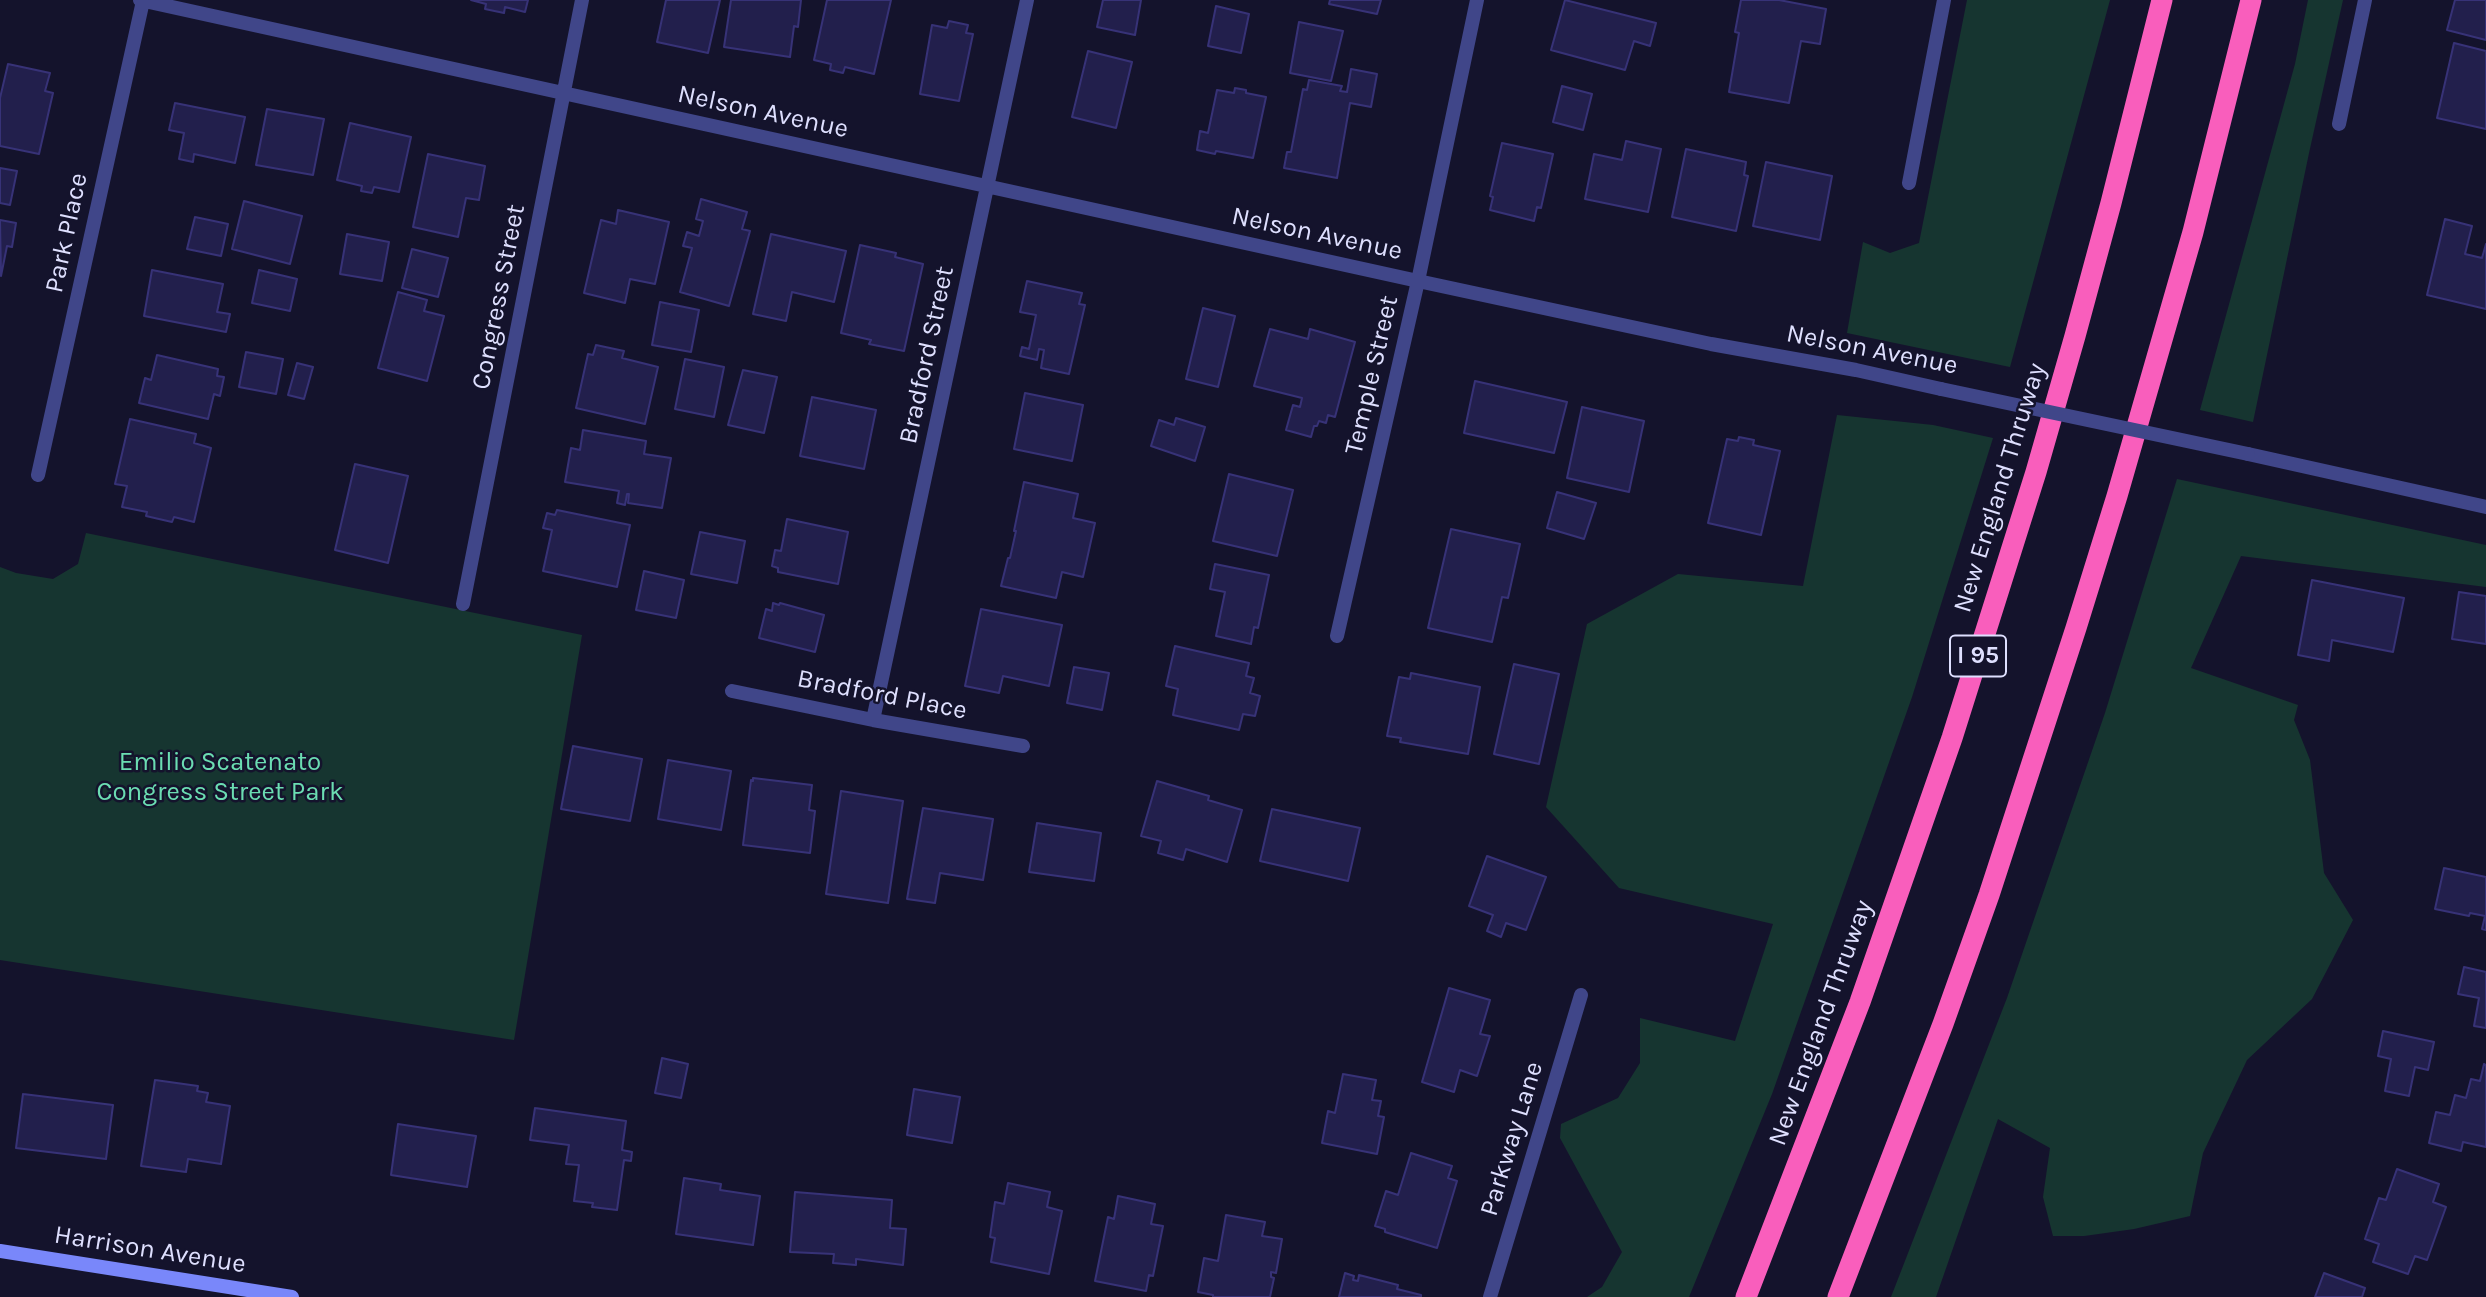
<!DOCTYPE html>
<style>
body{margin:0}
canvas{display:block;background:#14132c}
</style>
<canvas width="2486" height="1297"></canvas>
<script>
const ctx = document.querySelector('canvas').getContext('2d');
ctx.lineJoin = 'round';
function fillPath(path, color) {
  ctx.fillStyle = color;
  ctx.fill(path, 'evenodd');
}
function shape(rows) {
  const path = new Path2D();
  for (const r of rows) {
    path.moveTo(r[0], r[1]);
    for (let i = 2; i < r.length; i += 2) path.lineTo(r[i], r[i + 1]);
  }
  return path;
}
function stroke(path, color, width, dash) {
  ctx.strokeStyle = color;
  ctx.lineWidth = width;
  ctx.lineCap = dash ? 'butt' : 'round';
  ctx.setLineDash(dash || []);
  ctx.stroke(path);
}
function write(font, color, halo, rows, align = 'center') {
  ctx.font = font + ' Karla,sans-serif';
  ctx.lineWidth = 5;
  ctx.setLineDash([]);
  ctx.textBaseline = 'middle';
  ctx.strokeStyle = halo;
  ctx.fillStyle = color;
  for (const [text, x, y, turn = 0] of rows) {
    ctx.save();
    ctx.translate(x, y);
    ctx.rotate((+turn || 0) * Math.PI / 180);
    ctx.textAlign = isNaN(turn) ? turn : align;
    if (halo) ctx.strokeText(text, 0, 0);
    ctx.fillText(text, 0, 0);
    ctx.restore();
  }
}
const green = shape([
 [1967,0,2110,0,2010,367,1847,333,1863,242,1890,253,1919,243],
 [2308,0,2343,0,2309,153,2253,422,2200,410,2295,64],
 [1837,415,1933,425,1993,438,1912,697,1772,1094,1689,1297,1587,1297,1602,1287,1622,1252,1560,1138,1561,1124,1618,1098,1640,1063,1640,1018,1735,1041,1773,924,1619,888,1546,807,1587,624,1678,574,1803,586],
 [2177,479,2486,545,2486,587,2241,556,2191,668,2298,705,2294,720,2310,760,2324,873,2353,920,2312,999,2247,1060,2203,1153,2190,1216,2134,1229,2084,1236,2053,1236,2043,1197,2050,1148,1998,1119,1936,1297,1891,1297,2007,998,2105,713],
 [86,533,582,635,514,1040,0,960,0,567,16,573,53,579,78,564]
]);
const building = shape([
 [471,0,528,0,525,12,505,7,504,13,485,9,486,4,471,0],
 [666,0,720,0,708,53,657,42,666,0],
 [731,0,801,0,798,27,794,26,790,57,724,47,731,0],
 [827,0,891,0,874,74,845,67,843,73,830,70,831,64,814,60,827,0],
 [1103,0,1141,0,1135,35,1097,27,1103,0],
 [1330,0,1381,0,1377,14,1329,4,1330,0],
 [1565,0,1656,23,1650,46,1634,41,1625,70,1551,50,1565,0],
 [1741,0,1779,0,1826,9,1820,44,1801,41,1789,103,1729,92,1739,33,1735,32,1741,0],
 [2455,0,2486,0,2486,40,2447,30,2455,0],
 [1216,6,1249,14,1241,53,1208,46,1216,6],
 [949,21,968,25,966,33,973,34,959,101,920,94,932,25,947,28,949,21],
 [1299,22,1343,31,1331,81,1290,73,1299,22],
 [2454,43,2486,51,2486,129,2437,118,2454,43],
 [1088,51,1132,62,1116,128,1072,117,1088,51],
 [8,64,50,73,45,91,53,93,39,154,0,146,0,98,8,64],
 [1351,69,1377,74,1371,107,1350,103,1337,178,1284,168,1287,152,1291,152,1303,89,1307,90,1309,80,1342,86,1340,91,1347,92,1351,69],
 [1562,86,1592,94,1583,130,1553,122,1562,86],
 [1235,88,1246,90,1246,93,1266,97,1253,158,1216,151,1215,154,1197,150,1200,131,1208,133,1217,90,1234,93,1235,88],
 [175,103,245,117,235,163,194,154,193,162,179,159,184,133,169,130,175,103],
 [267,109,324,119,313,175,256,165,267,109],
 [350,123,411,137,399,192,374,187,372,193,361,191,362,186,337,180,350,123],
 [1626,141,1661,149,1648,212,1585,199,1594,154,1622,160,1626,141],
 [1502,143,1553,154,1541,208,1537,207,1534,221,1490,210,1493,197,1490,196,1502,143],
 [1686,149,1746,162,1744,175,1748,176,1736,231,1672,217,1686,149],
 [428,154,485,166,479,200,466,198,458,237,413,227,428,154],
 [1766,162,1832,176,1820,240,1753,226,1766,162],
 [0,168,17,171,10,205,0,203,0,168],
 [701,199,747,212,742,229,750,231,729,306,680,292,692,248,683,246,687,232,699,236,703,221,696,219,701,199],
 [244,201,302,216,290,264,232,249,244,201],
 [618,210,669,222,655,284,630,279,625,303,584,293,601,220,616,224,618,210],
 [195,217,228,224,221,256,187,249,195,217],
 [2445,219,2472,226,2465,254,2482,258,2486,244,2486,309,2427,295,2445,219],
 [0,220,16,223,12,247,7,246,1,276,0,220],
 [347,234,389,242,382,281,340,274,347,234],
 [771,234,846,251,834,302,792,292,786,321,753,314,771,234],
 [860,245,896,253,895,257,923,264,904,351,869,344,871,340,841,333,860,245],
 [412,249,448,258,438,297,402,288,412,249],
 [152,270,223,284,217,312,230,314,226,332,144,316,152,270],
 [259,270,297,279,290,311,252,303,259,270],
 [1027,281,1082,293,1079,304,1085,305,1069,374,1041,368,1044,350,1039,349,1037,360,1020,356,1022,347,1029,349,1036,315,1020,312,1027,281],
 [398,292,427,300,424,311,444,316,427,381,378,368,398,292],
 [660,302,699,310,691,352,652,345,660,302],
 [1203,308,1235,316,1218,387,1186,379,1203,308],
 [1270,329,1308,339,1310,329,1355,342,1335,417,1328,415,1326,423,1319,421,1317,426,1314,426,1311,437,1286,430,1293,405,1300,407,1302,398,1254,386,1270,329],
 [596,345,624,351,622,358,658,367,645,424,576,408,588,354,593,355,596,345],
 [246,352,283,359,276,394,239,387,246,352],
 [157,355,218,369,217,376,224,377,220,396,214,394,208,419,139,403,145,378,151,380,157,355],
 [685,359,724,367,714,417,675,409,685,359],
 [297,363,313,367,304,399,288,395,297,363],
 [743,370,777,377,764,433,728,425,743,370],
 [1475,381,1567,402,1554,453,1464,433,1475,381],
 [1025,393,1083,405,1072,461,1014,449,1025,393],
 [812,397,876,410,864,469,800,456,812,397],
 [1582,407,1644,421,1629,492,1567,478,1582,407],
 [1176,418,1205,427,1195,461,1151,446,1159,420,1174,425,1176,418],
 [130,419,196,434,194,443,211,448,194,522,174,517,172,522,146,516,147,512,122,507,127,486,115,484,130,419],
 [583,430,646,441,644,454,671,458,662,508,628,503,629,494,627,494,625,505,617,503,619,491,565,482,571,448,580,450,583,430],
 [1739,437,1754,440,1753,445,1780,451,1761,535,1708,523,1727,439,1738,441,1739,437],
 [355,464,408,476,388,563,335,550,355,464],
 [1229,474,1293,490,1277,556,1213,541,1229,474],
 [1024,482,1078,494,1073,518,1095,523,1083,577,1062,572,1056,598,1001,586,1008,558,1010,558,1016,531,1014,531,1024,482],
 [1557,492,1596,503,1584,539,1547,528,1557,492],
 [557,510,630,525,617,587,543,571,552,530,543,528,547,513,555,515,557,510],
 [787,519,848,532,838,584,778,572,778,568,772,566,775,550,781,551,787,519],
 [1451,529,1520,544,1508,598,1502,597,1492,642,1428,628,1451,529],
 [700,532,745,541,737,583,691,574,700,532],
 [1215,564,1269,575,1258,628,1254,627,1251,644,1216,636,1225,592,1210,589,1215,564],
 [644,571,684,580,676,618,636,610,644,571],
 [2312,580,2404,598,2393,652,2332,640,2329,661,2298,655,2312,580],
 [2459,592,2486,596,2486,644,2452,639,2459,592],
 [773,603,779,605,780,603,824,615,815,652,759,638,766,609,772,611,773,603],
 [981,609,1062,625,1049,686,1003,676,999,693,965,686,981,609],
 [1175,646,1249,663,1246,676,1254,678,1250,693,1260,696,1255,716,1243,714,1239,730,1173,715,1178,689,1166,686,1175,646],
 [1514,664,1559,674,1539,764,1494,754,1514,664],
 [1074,667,1109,673,1102,710,1067,703,1074,667],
 [1411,673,1480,687,1468,754,1400,742,1401,738,1387,736,1399,677,1410,679,1411,673],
 [573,746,642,759,630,821,561,809,573,746],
 [668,760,731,771,721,830,658,819,668,760],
 [753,778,812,785,809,810,815,811,810,853,743,845,751,780,753,781,753,778],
 [1157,781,1209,796,1208,800,1242,810,1227,862,1186,849,1183,860,1158,853,1161,841,1141,836,1157,781],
 [841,791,903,801,888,903,826,894,841,791],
 [923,808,993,819,983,880,940,873,935,903,907,899,923,808],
 [1272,809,1360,828,1348,881,1260,861,1272,809],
 [1037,823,1101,833,1094,881,1029,872,1037,823],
 [1487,856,1546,877,1526,930,1506,923,1501,937,1487,931,1493,915,1469,906,1487,856],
 [2444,868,2486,877,2486,930,2482,929,2485,916,2470,913,2469,916,2435,909,2444,868],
 [2464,967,2486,972,2486,1028,2474,1026,2479,998,2458,994,2464,967],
 [1449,988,1490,1000,1480,1034,1490,1036,1477,1076,1460,1070,1454,1092,1422,1082,1449,988],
 [2383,1031,2434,1042,2428,1070,2415,1067,2409,1096,2385,1091,2391,1059,2378,1056,2383,1031],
 [662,1058,688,1064,681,1098,655,1093,662,1058],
 [2484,1064,2486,1065,2486,1147,2463,1142,2461,1151,2429,1143,2436,1112,2450,1115,2455,1095,2466,1098,2471,1079,2480,1081,2484,1064],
 [1343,1074,1376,1080,1372,1100,1381,1101,1378,1116,1384,1117,1377,1154,1322,1143,1328,1111,1335,1113,1343,1074],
 [155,1080,198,1086,197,1091,208,1093,206,1102,230,1106,221,1164,188,1159,186,1172,141,1166,155,1080],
 [914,1089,960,1097,952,1143,907,1135,914,1089],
 [23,1094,113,1105,106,1159,16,1148,23,1094],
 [535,1108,626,1121,622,1150,632,1152,631,1161,624,1160,617,1210,592,1207,593,1203,574,1201,579,1165,566,1164,569,1145,530,1140,535,1108],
 [398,1124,476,1136,467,1187,391,1175,398,1124],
 [1411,1153,1452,1166,1448,1178,1457,1181,1437,1248,1385,1232,1385,1229,1375,1226,1386,1191,1398,1195,1411,1153],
 [2397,1169,2439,1184,2433,1202,2446,1207,2427,1260,2415,1256,2408,1274,2373,1262,2379,1244,2365,1239,2379,1198,2386,1200,2397,1169],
 [684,1178,721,1184,720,1190,760,1196,753,1245,676,1234,684,1178],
 [1008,1183,1050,1192,1047,1207,1062,1211,1049,1274,991,1262,995,1238,990,1237,995,1202,1004,1204,1008,1183],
 [795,1192,892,1200,890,1228,906,1229,903,1265,856,1259,856,1265,833,1263,834,1254,790,1252,795,1192],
 [1118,1196,1155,1204,1151,1224,1163,1226,1153,1276,1149,1275,1146,1291,1095,1281,1108,1217,1114,1219,1118,1196],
 [1226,1215,1265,1222,1262,1236,1282,1239,1276,1273,1271,1272,1271,1277,1274,1278,1270,1297,1213,1297,1213,1295,1198,1292,1204,1258,1218,1261,1226,1215],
 [1345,1273,1354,1276,1353,1280,1358,1281,1359,1275,1398,1285,1397,1289,1421,1295,1421,1297,1339,1297,1345,1273],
 [2324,1273,2365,1288,2362,1297,2315,1297,2324,1273]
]);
const service = shape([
 [1909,183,1944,0]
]);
const minor = shape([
 [140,0,1418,281,1711,344,1856,370,1941,389],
 [2339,124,2365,0],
 [2248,454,2486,507],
 [38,475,143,1],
 [463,604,582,0],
 [1337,636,1418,281,1477,0],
 [732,691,873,720,1023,746],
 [873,720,1027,0],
 [1490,1297,1581,995]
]);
const secondary = shape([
 [0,1251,292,1297]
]);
const motorway = shape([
 [1746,1297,1860,1002,1952,738,2036,472,2075,336,2111,203,2162,0],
 [1838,1297,1943,1024,1989,895,2076,628,2117,496,2193,232,2251,0]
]);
const minorBridge = shape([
 [1941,389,2248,454]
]);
const shields = [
 [1978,656,56]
];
const shieldNames = [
 ["I 95",1978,656]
];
const streetNames = [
 ["Nelson Avenue",763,112,12],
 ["Park Place",67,233,-78],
 ["Nelson Avenue",1317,234,12],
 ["Congress Street",499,297,-79],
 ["Nelson Avenue",1872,350,11],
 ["Bradford Street",927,355,-78],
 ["Temple Street",1372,375,-77],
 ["New England Thruway",2000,488,-73],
 ["Bradford Place",882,695,11],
 ["New England Thruway",1821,1023,-70],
 ["Parkway Lane",1512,1139,-73],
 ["Harrison Avenue",150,1250,9]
];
const parkNames = [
 ["Emilio Scatenato",220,763],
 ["Congress Street Park",220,793]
];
fillPath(green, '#163530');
fillPath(building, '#221f4c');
stroke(building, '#373277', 2);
stroke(service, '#404689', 14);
stroke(minor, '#404689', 14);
stroke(secondary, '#7987fa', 14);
stroke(motorway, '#f95ebc', 21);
stroke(minorBridge, '#404689', 14);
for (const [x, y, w] of shields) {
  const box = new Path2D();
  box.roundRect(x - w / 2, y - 20.5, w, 41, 5);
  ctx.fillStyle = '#14132c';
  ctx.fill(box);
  stroke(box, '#dedffe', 2);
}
write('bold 24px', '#dedffe', null, shieldNames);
write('26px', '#dedffe', '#14132c', streetNames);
write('26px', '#6bddb2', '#14132c', parkNames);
</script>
